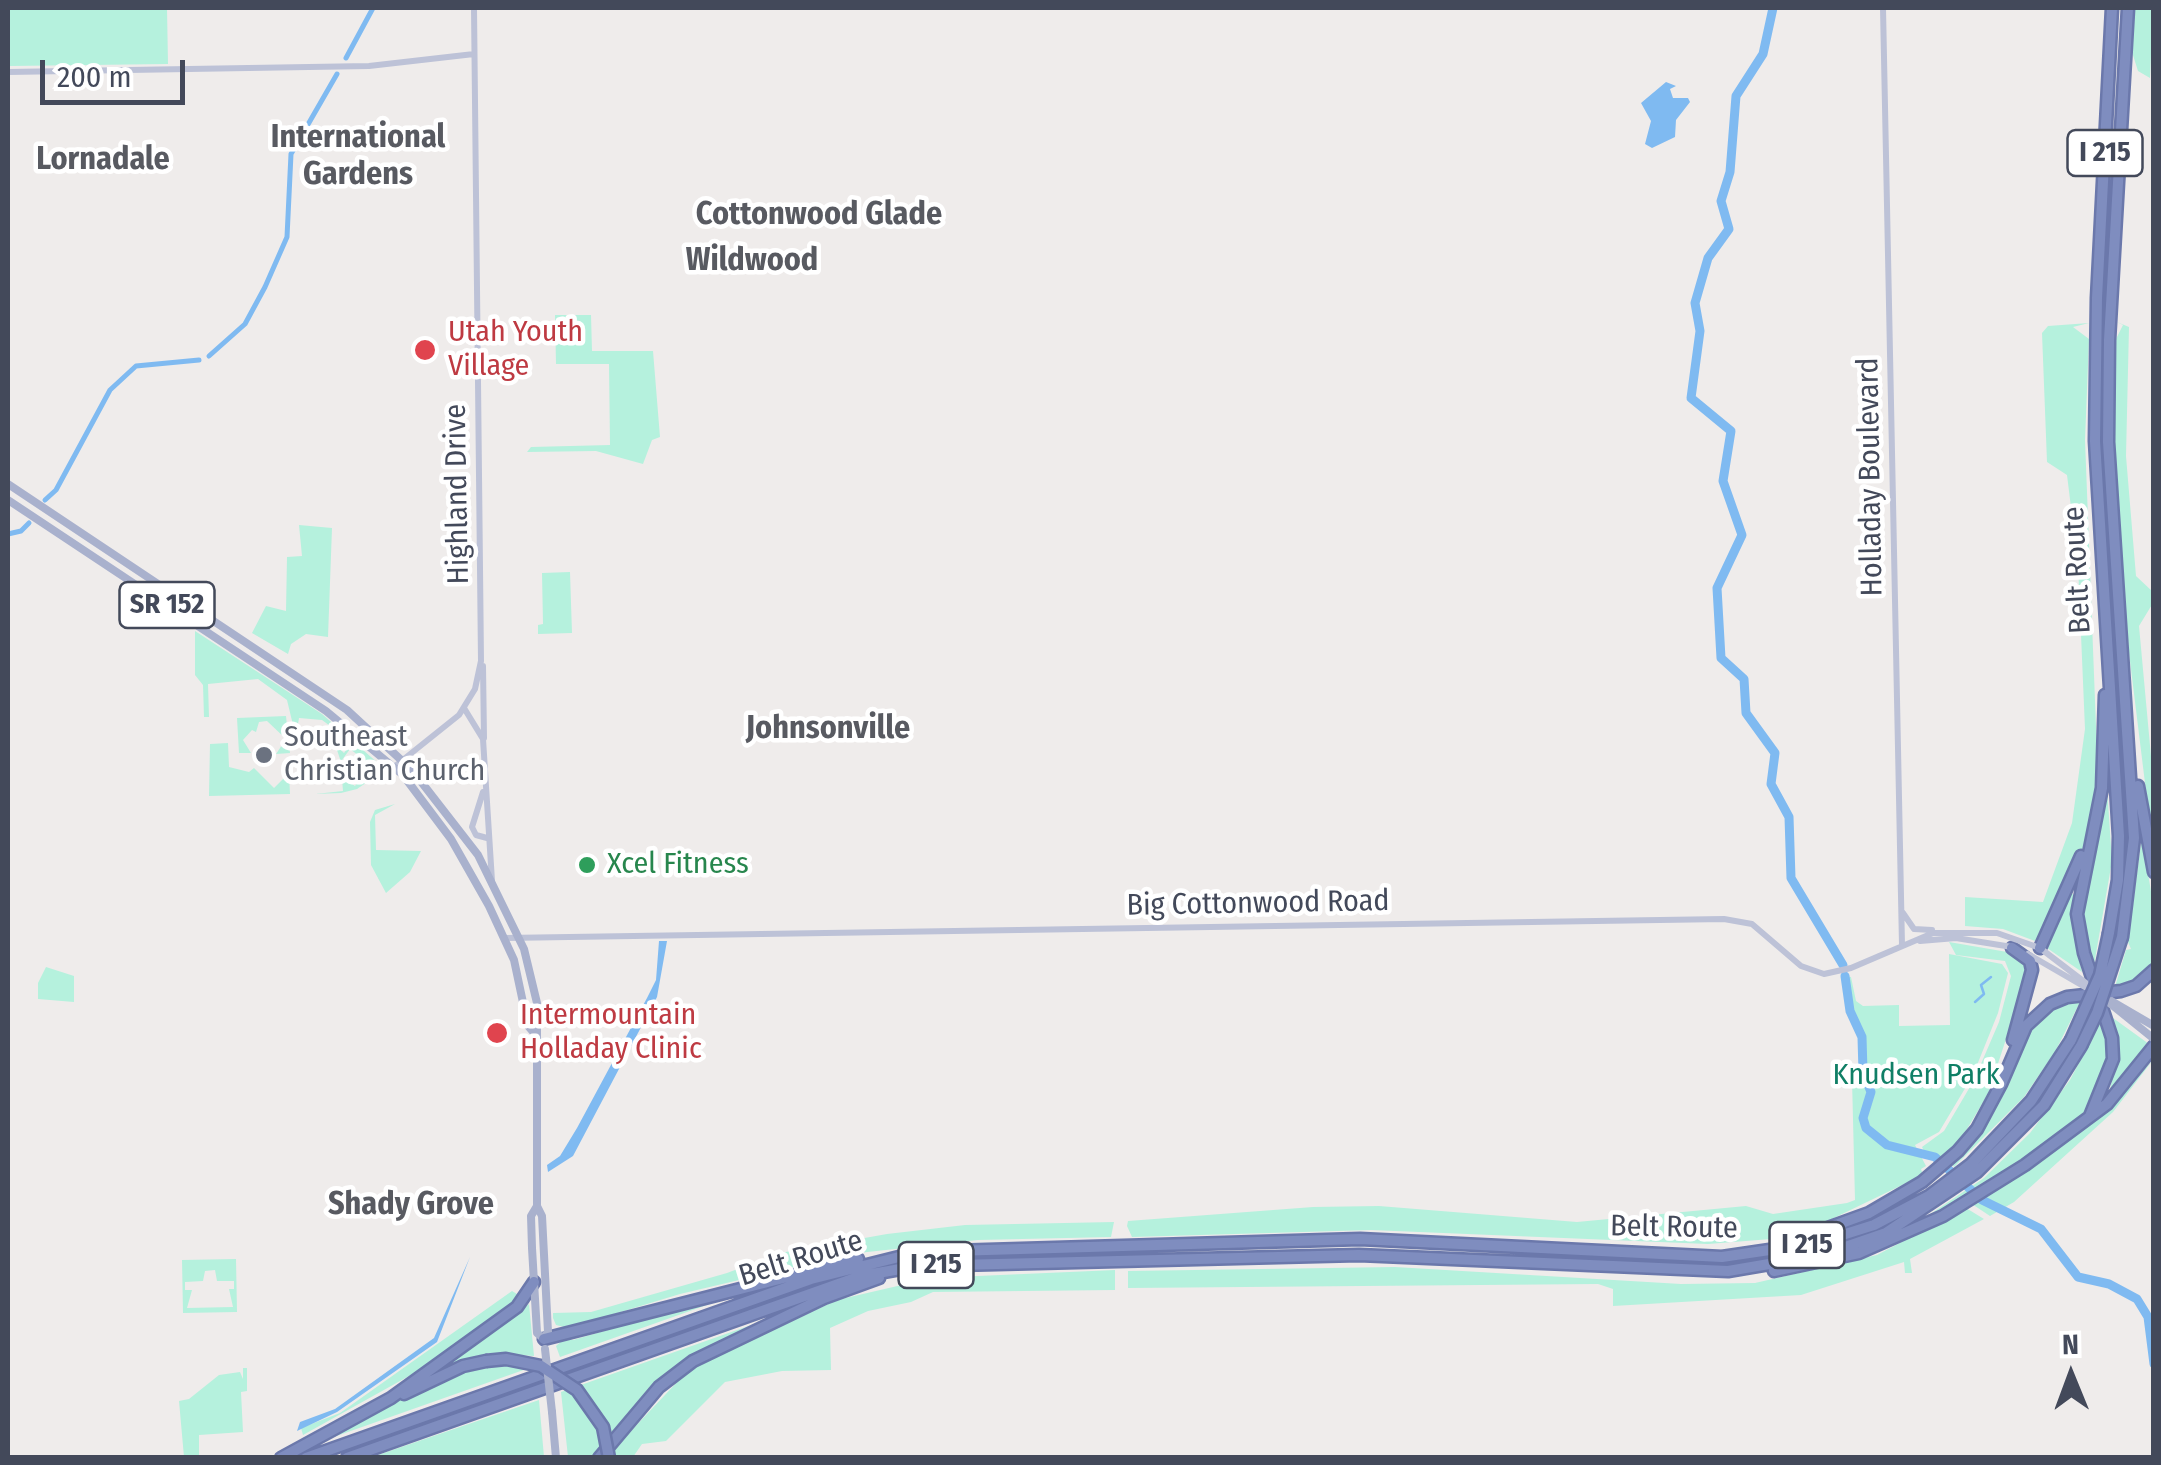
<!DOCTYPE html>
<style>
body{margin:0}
#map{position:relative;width:2161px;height:1465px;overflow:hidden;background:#efeceb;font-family:"Fira Sans Condensed",sans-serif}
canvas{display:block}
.frame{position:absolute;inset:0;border:10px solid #43495a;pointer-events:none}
.north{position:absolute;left:2021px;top:1325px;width:100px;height:100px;-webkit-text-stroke:8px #fff;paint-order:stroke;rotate:359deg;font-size:28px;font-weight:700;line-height:40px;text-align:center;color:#43495a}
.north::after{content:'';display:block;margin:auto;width:35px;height:45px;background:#43495a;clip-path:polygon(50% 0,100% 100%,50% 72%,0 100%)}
.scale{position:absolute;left:40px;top:60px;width:145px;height:45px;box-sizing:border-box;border:5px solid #43495a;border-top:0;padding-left:12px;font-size:30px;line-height:35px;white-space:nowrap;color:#43495a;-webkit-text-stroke:8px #fff;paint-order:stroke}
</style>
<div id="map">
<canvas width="2161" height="1465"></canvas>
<div class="frame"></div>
<div class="north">N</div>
<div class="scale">200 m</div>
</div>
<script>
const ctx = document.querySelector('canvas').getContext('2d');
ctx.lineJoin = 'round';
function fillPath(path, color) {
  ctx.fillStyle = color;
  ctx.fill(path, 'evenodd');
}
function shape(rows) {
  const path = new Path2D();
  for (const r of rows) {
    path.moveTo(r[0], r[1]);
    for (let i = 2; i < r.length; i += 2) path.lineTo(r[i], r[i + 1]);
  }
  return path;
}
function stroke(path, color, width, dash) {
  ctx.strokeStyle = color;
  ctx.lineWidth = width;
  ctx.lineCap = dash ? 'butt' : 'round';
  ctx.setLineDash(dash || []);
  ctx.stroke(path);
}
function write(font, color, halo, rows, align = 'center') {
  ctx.font = font + ' "Fira Sans Condensed",sans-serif';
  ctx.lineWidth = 9;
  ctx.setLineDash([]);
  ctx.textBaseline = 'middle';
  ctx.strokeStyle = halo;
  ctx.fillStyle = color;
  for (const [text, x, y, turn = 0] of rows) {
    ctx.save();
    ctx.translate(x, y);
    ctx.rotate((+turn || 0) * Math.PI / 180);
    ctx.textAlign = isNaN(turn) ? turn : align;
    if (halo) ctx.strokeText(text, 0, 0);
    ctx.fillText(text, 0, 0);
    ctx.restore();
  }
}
const green = shape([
 [9,8,167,8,168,64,10,66],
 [2135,8,2153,8,2150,78,2138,71,2132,52],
 [555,315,591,315,592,351,653,351,660,437,652,440,643,464,596,451,527,452,531,447,610,445,609,364,556,364],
 [2117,322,2129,327,2126,456,2136,576,2153,592,2153,603,2139,626,2153,778,2153,848,2129,653,2113,446,2116,339,2123,325],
 [2089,323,2073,327,2089,339,2085,440,2098,779,2085,843,2053,917,2035,941,2003,929,1965,926,1965,897,2043,902,2072,823,2085,729,2078,564,2067,475,2047,462,2042,333,2048,326],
 [299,525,332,528,328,637,306,634,291,644,288,654,252,633,266,606,286,611,287,557,302,556],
 [570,572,572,633,538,634,538,625,543,624,542,573],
 [195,631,322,714,379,764,379,774,357,789,341,793,315,794,343,791,342,779,331,778,335,772,355,786,371,765,350,749,334,771,340,759,335,744,344,753,352,742,322,720,299,718,298,724,293,725,287,700,258,679,208,684,209,717,204,717,203,685,195,675],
 [286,716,290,753,276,754,286,739,267,721,259,722,256,732,252,730,243,740,251,753,239,753,237,718],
 [228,743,229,767,249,772,254,768,274,788,289,773,290,794,209,796,210,744],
 [2106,773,2112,861,2094,965,2082,912],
 [395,804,375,815,376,850,421,851,410,872,386,893,371,865,370,822,375,810],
 [2142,836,2153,904,2153,965,2136,983,2114,990,2126,950,2131,949,2128,942],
 [2070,894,2073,894,2073,930,2082,972,2044,946],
 [1949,942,2013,953,2027,961,2028,972,1988,1094,1964,1134,1942,1159,1925,1153,1922,1147,1944,1131,1974,1080,1999,1022,2011,976,2005,961,1956,955],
 [1949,954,2002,964,2008,973,1998,1013,1973,1075,1939,1132,1915,1145,1926,1166,1921,1169,1923,1175,1811,1229,1771,1239,1708,1244,1371,1230,1132,1237,1127,1226,1128,1221,1313,1207,1379,1206,1577,1222,1746,1206,1773,1214,1847,1203,1855,1200,1852,1079,1865,1078,1862,1037,1850,1011,1845,976,1851,977,1856,1001,1863,1006,1899,1005,1899,1026,1950,1025],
 [46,967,74,976,74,1002,38,999,38,983],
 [2082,998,2055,1052,2024,1097,1954,1167,1951,1163,1998,1102,2025,1031,2055,1004],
 [2103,1016,2110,1052,2094,1100,2082,1116,2005,1172,1908,1229,1984,1178,2030,1133,2070,1080],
 [2113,1018,2149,1044,2109,1094,2115,1066],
 [2153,1060,2113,1112,2014,1202,1990,1216,1972,1204,2105,1112],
 [1966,1208,1984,1219,1910,1259,1912,1273,1905,1273,1904,1262,1801,1295,1613,1306,1613,1289,1598,1284,1128,1288,1128,1271,1395,1267,1681,1284,1755,1283,1877,1255],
 [1114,1222,1111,1237,978,1240,849,1254,680,1294,568,1328,556,1325,553,1318,553,1313,591,1312,727,1273,780,1253,887,1234,965,1225],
 [236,1259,237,1312,183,1313,182,1260],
 [215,1270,217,1281,234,1281,234,1289,229,1289,233,1307,187,1308,192,1290,185,1290,185,1282,203,1281,205,1271],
 [1115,1270,1115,1290,933,1292,911,1302,868,1311,830,1328,831,1370,782,1371,725,1382,666,1441,642,1444,633,1457,613,1457,613,1450,681,1378,702,1363,837,1300,932,1278],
 [769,1283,560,1357,556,1346,565,1338,573,1340],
 [512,1291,522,1297,427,1366,303,1435,301,1428,340,1413],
 [529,1304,534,1356,489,1353,431,1374],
 [774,1317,669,1371,592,1457,568,1457,561,1392],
 [495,1359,532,1367,311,1445,446,1376],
 [243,1368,247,1368,247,1391,241,1392,243,1432,199,1435,199,1457,184,1457,179,1401,189,1399,219,1375,240,1372,243,1379],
 [539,1400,544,1457,372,1457]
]);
const water = shape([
 [1666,82,1676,86,1670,89,1673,98,1688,98,1690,102,1676,120,1675,137,1652,148,1645,144,1651,121,1641,103],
 [659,941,667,941,657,997,573,1156,548,1172,547,1165,560,1156,577,1128,647,998,656,980],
 [470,1257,437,1342,337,1412,297,1431,300,1422,335,1409,434,1338]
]);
const stream = shape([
 [1975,1002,1984,994,1981,985,1991,977]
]);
const canal = shape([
 [346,58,373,8],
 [209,356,245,324,265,287,287,237,291,154,337,74],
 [45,500,56,490,110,390,136,366,199,360],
 [8,534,21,531,29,523]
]);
const river = shape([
 [1773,8,1763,54,1736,96,1730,172,1721,201,1729,229,1708,258,1695,303,1700,331,1691,398,1731,431,1723,481,1742,535,1717,588,1721,658,1744,679,1746,713,1775,753,1771,784,1789,817,1791,878,1843,965],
 [1845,976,1850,1011,1862,1037,1863,1072,1871,1092,1863,1118,1866,1128,1887,1145,1935,1157,1982,1200,2041,1229,2078,1277,2109,1284,2137,1299,2148,1317,2154,1364]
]);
const secondary = shape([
 [1883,8,1902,945],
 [8,72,369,66,474,54],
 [483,666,484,738],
 [464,708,483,739,492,881],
 [394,767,459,715,475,689,481,661,474,8],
 [483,792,472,827,476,835,487,838],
 [1903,913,1914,929,1932,930],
 [505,938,1724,919,1752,924,1801,966,1824,974,1851,968,1933,933,1997,933,2040,948,2095,990],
 [1920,941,1956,938,2012,947],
 [2028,954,2090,990]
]);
const primary = shape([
 [8,484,347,710,412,770,478,855,524,949,537,1003,537,1206,531,1216,532,1248,537,1333,544,1339],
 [8,500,326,711,403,775,451,839,489,906,514,960,528,1026,534,1033],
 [2102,997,2154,1039],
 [2106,998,2154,1026],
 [537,1206,542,1216,548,1332,544,1338],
 [552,1412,556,1458]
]);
const highway = shape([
 [2138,786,2154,872],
 [2109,933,2118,880,2119,836,2095,441,2097,298,2112,8],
 [2122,937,2134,838,2108,442,2109,340,2128,8],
 [2012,948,2030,961,2032,970,2013,1040],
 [2040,948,2081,856],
 [2090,1116,2113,1059,2112,1038,2084,953,2077,914,2102,788,2105,695],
 [1789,1242,1869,1213,1922,1182,1958,1151,1977,1129,2001,1084,2026,1026,2050,1004,2067,997,2121,991,2136,986,2154,970],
 [1774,1271,1859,1253,1943,1216,2025,1165,2107,1104,2154,1046],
 [544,1339,858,1259],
 [404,1394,463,1366,486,1361],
 [281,1458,391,1398,517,1307,534,1282],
 [306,1458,811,1279,919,1252,1360,1239,1722,1257,1817,1243,1874,1225,1929,1196,1971,1164,2031,1101,2071,1040],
 [347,1458,861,1276,917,1266,1359,1255,1728,1271,1822,1255,1886,1233,1977,1172,2044,1105,2081,1046],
 [599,1458,659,1387,693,1361,824,1298,879,1278]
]);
const primaryBridge = shape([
 [545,1349,552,1412]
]);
const highwayBridge = shape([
 [2071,1040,2100,975,2109,933],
 [2081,1046,2097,1013,2122,937],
 [486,1361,506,1359,541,1366,577,1390,603,1427,609,1458]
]);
const markers = [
 [425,350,12,"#e0444e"],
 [264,755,10,"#6b7280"],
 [587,865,10,"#2e9e5b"],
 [497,1033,12,"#e0444e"]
];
const shields = [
 [2105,153,75],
 [167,605,95],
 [1807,1245,75],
 [936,1265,75]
];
const shieldNames = [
 ["I 215",2105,153],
 ["SR 152",167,605],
 ["I 215",1807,1245],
 ["I 215",936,1265]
];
const healthNames = [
 ["Utah Youth",448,333],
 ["Village",448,367],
 ["Intermountain",520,1016],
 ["Holladay Clinic",520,1050]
];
const streetNames = [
 ["Holladay Boulevard",1871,477,-91],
 ["Highland Drive",458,494,-91],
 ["Belt Route",2078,570,-93],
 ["Big Cottonwood Road",1258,904,-1],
 ["Belt Route",1674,1228,1],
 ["Belt Route",801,1259,-17]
];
const worshipNames = [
 ["Southeast",284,738],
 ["Christian Church",284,772]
];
const leisureNames = [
 ["Xcel Fitness",607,865]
];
const parkNames = [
 ["Knudsen Park",1916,1076]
];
const neighbourhoodNames = [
 ["International",358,138],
 ["Gardens",358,175],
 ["Lornadale",103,160],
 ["Cottonwood Glade",819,215],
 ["Wildwood",752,261],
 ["Johnsonville",828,729],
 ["Shady Grove",411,1205]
];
fillPath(green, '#b5f1dd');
fillPath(water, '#7fbaf1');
stroke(stream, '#7fbaf1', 2.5);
stroke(canal, '#7fbaf1', 5);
stroke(river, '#7fbaf1', 9);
stroke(highway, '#6b78ab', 15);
stroke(secondary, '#bdc2d7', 6);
stroke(primary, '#a9b1cd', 8);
stroke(highway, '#7f8dbf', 10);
stroke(highwayBridge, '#6b78ab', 15, []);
stroke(primaryBridge, '#a9b1cd', 8);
stroke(highwayBridge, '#7f8dbf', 10);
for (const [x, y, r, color] of markers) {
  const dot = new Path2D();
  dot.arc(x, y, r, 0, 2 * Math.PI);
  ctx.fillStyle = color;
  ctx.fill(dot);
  stroke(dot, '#fff', 4);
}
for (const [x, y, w] of shields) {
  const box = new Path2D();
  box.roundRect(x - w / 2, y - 23, w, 46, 8);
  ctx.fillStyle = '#fff';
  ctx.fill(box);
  stroke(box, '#43495a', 2.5);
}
write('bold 28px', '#43495a', null, shieldNames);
write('30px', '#be3a42', '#fff', healthNames, 'left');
write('30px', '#43495a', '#fff', streetNames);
write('30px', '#5b616d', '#fff', worshipNames, 'left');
write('30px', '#27864d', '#fff', leisureNames, 'left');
write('30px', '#107f66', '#fff', parkNames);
write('bold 32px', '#585a61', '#fff', neighbourhoodNames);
</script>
